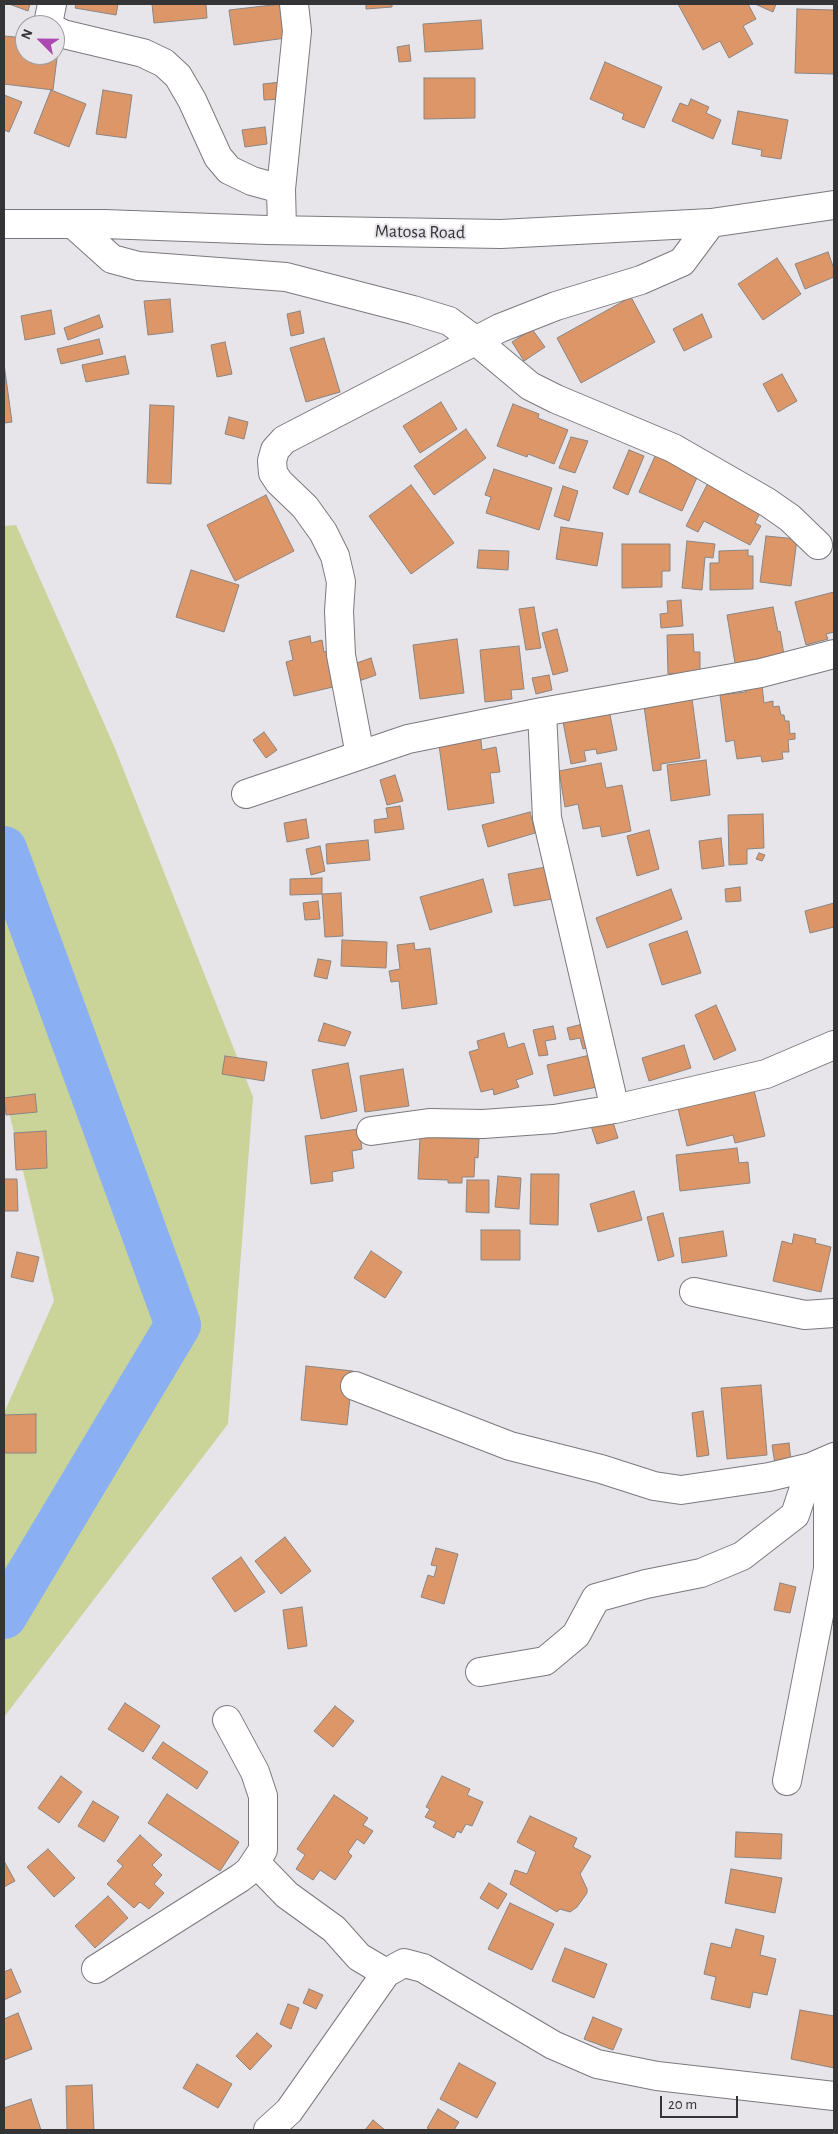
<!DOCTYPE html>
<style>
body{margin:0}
#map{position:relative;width:838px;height:2134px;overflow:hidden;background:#e7e4ea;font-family:"Alegreya Sans",sans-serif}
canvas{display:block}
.frame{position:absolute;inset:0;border:5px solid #343335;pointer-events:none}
.north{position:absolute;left:15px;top:15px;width:50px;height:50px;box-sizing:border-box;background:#e7e4ea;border:1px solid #9f9da2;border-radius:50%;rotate:293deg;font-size:14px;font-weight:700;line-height:20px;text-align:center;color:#343335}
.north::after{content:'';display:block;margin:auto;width:18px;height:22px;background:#ab49b0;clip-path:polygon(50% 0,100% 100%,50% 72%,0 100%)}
.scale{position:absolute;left:660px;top:2096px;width:78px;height:22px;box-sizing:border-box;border:2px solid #343335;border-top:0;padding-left:6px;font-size:15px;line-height:18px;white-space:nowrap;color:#343335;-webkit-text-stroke:4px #e7e4ea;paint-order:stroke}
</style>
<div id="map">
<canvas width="838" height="2134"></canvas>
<div class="frame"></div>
<div class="north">N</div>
<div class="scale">20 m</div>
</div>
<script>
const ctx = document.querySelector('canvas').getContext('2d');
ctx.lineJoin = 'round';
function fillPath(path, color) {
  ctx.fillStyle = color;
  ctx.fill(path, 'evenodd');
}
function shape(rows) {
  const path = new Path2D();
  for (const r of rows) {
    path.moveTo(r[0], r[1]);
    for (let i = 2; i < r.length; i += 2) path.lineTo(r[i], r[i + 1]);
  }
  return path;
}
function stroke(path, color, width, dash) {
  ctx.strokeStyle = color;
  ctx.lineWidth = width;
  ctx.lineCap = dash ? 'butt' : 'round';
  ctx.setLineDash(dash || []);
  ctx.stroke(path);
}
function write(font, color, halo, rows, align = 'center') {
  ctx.font = font + ' "Alegreya Sans",sans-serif';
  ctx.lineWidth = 4;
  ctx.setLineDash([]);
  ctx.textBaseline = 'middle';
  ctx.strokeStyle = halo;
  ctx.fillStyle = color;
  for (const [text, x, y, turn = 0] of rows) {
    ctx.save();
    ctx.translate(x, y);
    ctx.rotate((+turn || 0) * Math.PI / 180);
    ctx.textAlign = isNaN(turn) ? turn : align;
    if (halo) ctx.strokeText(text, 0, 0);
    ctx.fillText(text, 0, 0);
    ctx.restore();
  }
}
const green = shape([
 [16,525,114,746,253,1097,228,1424,4,1717,4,1413,54,1301,4,1091,4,526]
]);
const river = shape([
 [4,849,178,1325,4,1616]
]);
const building = shape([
 [9,4,30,4,28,11,9,4],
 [76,4,118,4,116,15,75,8,76,4],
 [152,4,206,4,207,18,154,23,152,4],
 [281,4,286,38,234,45,229,10,281,4],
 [366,4,392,4,392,7,366,9,366,4],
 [678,4,748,4,756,19,743,26,753,44,729,58,720,41,703,50,678,4],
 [755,4,776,4,773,12,755,4],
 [797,9,834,10,834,74,795,73,797,9],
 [481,20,483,49,425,52,423,24,481,20],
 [4,36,25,38,25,55,55,55,55,42,59,42,53,90,4,84,4,36],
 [409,45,411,61,399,62,397,47,409,45],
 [605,62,662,87,644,128,622,119,624,114,590,99,605,62],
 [424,78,475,78,475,118,424,119,424,78],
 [281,82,282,99,264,100,263,84,281,82],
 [51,90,86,104,69,147,34,133,51,90],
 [103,90,132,95,126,138,96,134,103,90],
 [4,95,22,102,9,132,4,130,4,95],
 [691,99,709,107,706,113,721,120,713,139,672,121,680,103,688,106,691,99],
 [738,111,788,120,781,159,761,156,762,150,732,144,738,111],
 [265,127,267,144,245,147,242,130,265,127],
 [828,252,834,269,834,277,805,289,795,264,828,252],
 [777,258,801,294,763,320,738,284,777,258],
 [631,297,655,342,581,383,557,338,631,297],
 [170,299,173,332,148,335,144,301,170,299],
 [51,310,55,334,25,340,21,316,51,310],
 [300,311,304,333,291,336,287,314,300,311],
 [702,314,712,337,684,351,673,329,702,314],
 [99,315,103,327,68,340,64,328,99,315],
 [532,329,545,347,524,361,512,342,532,329],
 [324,338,340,392,306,402,290,348,324,338],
 [99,339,103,354,61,364,57,349,99,339],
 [225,342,232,374,217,377,211,345,225,342],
 [125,356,129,374,86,382,82,365,125,356],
 [4,364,12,422,4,423,4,364],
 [782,374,797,401,778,412,763,384,782,374],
 [441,402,457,429,420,453,403,426,441,402],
 [513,404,539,414,538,418,568,430,554,464,528,454,527,457,497,446,513,404],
 [150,405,174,406,171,484,147,483,150,405],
 [229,417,248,422,244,439,225,434,229,417],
 [466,429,486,458,434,495,414,466,466,429],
 [571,437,588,441,575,473,559,468,571,437],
 [629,450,644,456,628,495,613,488,629,450],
 [656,454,699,473,682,511,639,492,656,454],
 [494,469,552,488,539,530,486,513,491,497,485,495,494,469],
 [710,479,763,507,755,523,761,526,750,545,704,521,698,532,686,526,710,479],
 [411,485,454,543,411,574,369,516,411,485],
 [563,486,578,491,569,521,554,516,563,486],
 [266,495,294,551,235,581,207,525,266,495],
 [561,527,603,533,597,566,556,559,561,527],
 [766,536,797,539,791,586,760,582,766,536],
 [687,541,715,544,713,558,705,557,702,590,682,588,687,541],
 [622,544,670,544,670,571,662,571,662,587,622,588,622,544],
 [479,550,509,551,508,570,477,568,479,550],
 [748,550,748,556,753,556,753,589,710,590,710,563,719,563,719,551,748,550],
 [191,570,239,585,224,632,176,617,191,570],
 [834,592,834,632,826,634,828,639,806,645,795,602,834,592],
 [681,600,683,626,661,628,660,614,668,613,667,601,681,600],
 [534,607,541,648,526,650,519,609,534,607],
 [773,607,778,632,780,631,785,661,736,669,727,615,773,607],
 [557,629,568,671,553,675,542,633,557,629],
 [693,634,694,652,700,652,700,672,668,674,667,635,693,634],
 [310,636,311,643,322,640,324,652,331,650,336,672,330,673,333,687,294,696,286,662,293,660,289,641,310,636],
 [457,639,464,693,420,699,413,645,457,639],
 [519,646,524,689,511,690,512,699,485,702,480,650,519,646],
 [371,658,376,675,356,682,351,665,371,658],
 [549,675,552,690,536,694,532,678,549,675],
 [762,685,764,703,773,701,773,707,779,706,781,715,784,715,785,721,789,721,790,734,795,733,795,739,788,740,789,752,782,752,783,759,762,762,761,756,737,759,734,740,726,742,720,695,746,692,745,688,762,685],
 [692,699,700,758,661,764,661,770,653,771,644,706,692,699],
 [609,710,617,750,597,754,596,749,584,751,586,761,571,764,561,711,609,710],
 [264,732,277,750,266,758,253,740,264,732],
 [480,732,482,750,496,747,500,772,490,773,494,803,448,810,438,738,480,732],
 [706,760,710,795,671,801,667,765,706,760],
 [601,763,606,788,622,785,631,831,602,837,600,826,583,829,578,804,565,807,559,771,601,763],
 [395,775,403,801,387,805,380,780,395,775],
 [400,806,404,829,375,833,374,820,388,818,386,808,400,806],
 [530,812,535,833,488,847,482,825,530,812],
 [763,814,764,848,747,849,747,864,729,865,728,815,763,814],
 [306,819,309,838,287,842,284,823,306,819],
 [649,830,659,869,637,876,627,836,649,830],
 [721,838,724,866,702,869,699,841,721,838],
 [368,840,370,860,327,864,326,844,368,840],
 [320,846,325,871,311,875,306,849,320,846],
 [759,853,765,855,762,861,756,859,759,853],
 [546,867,552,899,514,906,508,874,546,867],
 [322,878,322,894,290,895,290,879,322,878],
 [483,879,492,912,430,930,420,897,483,879],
 [740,887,741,901,726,902,725,889,740,887],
 [671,889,682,919,607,948,596,918,671,889],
 [341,893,343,936,325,937,322,894,341,893],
 [318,901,320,919,305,920,303,903,318,901],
 [834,903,834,927,810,933,805,911,834,903],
 [687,931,701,973,662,985,649,944,687,931],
 [342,940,387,942,386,968,341,966,342,940],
 [414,943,415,950,430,948,437,1004,402,1009,399,981,391,982,389,971,400,969,397,945,414,943],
 [318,959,331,961,327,979,314,976,318,959],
 [716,1005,736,1050,714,1060,695,1015,716,1005],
 [594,1021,600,1045,583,1049,580,1038,570,1040,567,1028,594,1021],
 [324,1023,351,1032,345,1046,318,1041,324,1023],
 [553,1026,556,1039,545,1041,548,1055,539,1056,533,1030,553,1026],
 [504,1033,508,1048,524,1043,533,1074,516,1080,519,1087,494,1095,493,1089,481,1092,469,1052,479,1049,477,1041,504,1033],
 [684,1045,691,1068,649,1081,642,1058,684,1045],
 [590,1055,597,1087,554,1096,547,1065,590,1055],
 [225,1056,267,1062,264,1081,222,1074,225,1056],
 [348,1063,357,1111,321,1119,312,1070,348,1063],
 [403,1069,409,1106,365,1112,360,1076,403,1069],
 [753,1086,765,1136,735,1143,733,1135,687,1146,677,1104,753,1086],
 [35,1094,37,1112,6,1115,4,1098,35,1094],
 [610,1113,618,1138,597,1144,589,1120,610,1113],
 [359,1129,362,1149,352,1151,354,1168,332,1172,333,1181,311,1184,305,1136,359,1129],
 [46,1131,47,1168,16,1170,14,1133,46,1131],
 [420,1137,479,1139,478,1158,475,1157,474,1177,462,1177,462,1183,448,1183,448,1180,418,1179,420,1137],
 [737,1148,739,1163,748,1162,750,1183,680,1191,676,1155,737,1148],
 [531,1174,559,1174,558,1225,530,1224,531,1174],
 [498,1176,521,1178,519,1209,495,1207,498,1176],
 [4,1179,17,1179,18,1211,4,1211,4,1179],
 [467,1180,489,1180,489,1213,466,1212,467,1180],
 [634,1191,642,1220,598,1232,590,1204,634,1191],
 [663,1213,674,1256,658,1261,647,1217,663,1213],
 [481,1230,520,1230,520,1260,481,1260,481,1230],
 [723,1231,727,1256,682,1263,679,1238,723,1231],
 [794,1234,816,1239,815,1243,831,1247,821,1292,773,1281,782,1241,792,1244,794,1234],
 [371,1251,402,1272,385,1298,354,1278,371,1251],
 [17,1252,39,1257,33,1282,11,1277,17,1252],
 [306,1366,353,1371,347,1425,301,1420,306,1366],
 [761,1385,767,1455,727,1459,721,1388,761,1385],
 [703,1411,709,1455,697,1457,692,1413,703,1411],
 [36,1414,36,1453,4,1453,4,1415,36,1414],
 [789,1443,791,1461,775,1464,772,1445,789,1443],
 [285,1537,311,1571,281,1594,255,1561,285,1537],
 [436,1548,458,1554,444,1604,421,1597,428,1575,434,1577,437,1566,431,1565,436,1548],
 [241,1557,265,1592,235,1612,212,1578,241,1557],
 [780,1583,796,1587,790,1613,774,1610,780,1583],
 [302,1607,307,1646,288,1649,283,1610,302,1607],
 [125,1703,160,1726,143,1752,108,1729,125,1703],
 [335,1706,354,1721,333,1747,314,1731,335,1706],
 [163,1742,208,1772,197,1789,152,1758,163,1742],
 [61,1776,82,1792,59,1823,38,1808,61,1776],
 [442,1776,470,1789,467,1795,483,1802,472,1826,466,1824,461,1833,457,1831,454,1838,433,1827,436,1822,425,1817,430,1809,426,1807,442,1776],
 [167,1794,239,1842,220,1871,148,1823,167,1794],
 [334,1795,368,1818,363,1825,373,1831,364,1844,357,1839,348,1852,352,1856,335,1880,320,1870,313,1880,296,1869,305,1855,297,1849,334,1795],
 [93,1801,119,1817,104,1842,78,1826,93,1801],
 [530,1816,577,1838,573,1847,591,1856,580,1874,587,1889,587,1893,577,1907,570,1912,560,1909,557,1912,510,1884,515,1870,527,1874,536,1852,517,1842,530,1816],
 [736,1832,782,1834,781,1859,735,1857,736,1832],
 [140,1835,162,1855,152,1865,162,1875,154,1884,164,1893,149,1909,140,1902,134,1908,107,1884,123,1866,117,1861,140,1835],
 [48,1849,75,1878,54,1897,27,1867,48,1849],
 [4,1861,15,1881,4,1887,4,1861],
 [731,1869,782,1878,775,1913,725,1903,731,1869],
 [489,1883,507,1894,498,1909,480,1898,489,1883],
 [108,1896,128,1918,95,1948,75,1926,108,1896],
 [510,1903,554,1924,532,1970,488,1949,510,1903],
 [736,1929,764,1936,760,1955,776,1959,767,1995,753,1992,750,2008,711,1999,716,1977,704,1974,711,1943,731,1948,736,1929],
 [565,1948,607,1964,594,1998,552,1981,565,1948],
 [11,1969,21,1992,4,2000,4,1972,11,1969],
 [309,1989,323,1995,316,2009,303,2003,309,1989],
 [288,2004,299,2008,291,2029,280,2024,288,2004],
 [800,2010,834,2016,834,2068,791,2059,800,2010],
 [18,2013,32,2049,4,2060,4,2019,18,2013],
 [593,2017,622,2029,613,2050,584,2039,593,2017],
 [257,2033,272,2046,250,2070,236,2056,257,2033],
 [459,2063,496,2083,477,2118,440,2099,459,2063],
 [197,2064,232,2084,218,2108,183,2088,197,2064],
 [92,2085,94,2130,67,2130,66,2086,92,2085],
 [31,2099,41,2130,4,2130,4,2108,31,2099],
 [438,2109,459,2122,454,2130,431,2130,427,2128,438,2109],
 [373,2120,385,2130,365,2130,373,2120]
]);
const minor = shape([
 [50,25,49,19,52,4],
 [55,30,63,34,143,53,164,63,178,76,192,100,218,157,229,170,252,181,281,189],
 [4,224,104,224,267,230,501,234,711,223,834,205],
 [73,224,112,259,138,266,286,277,413,310,449,321,475,340,530,386,556,399,673,448,767,502,790,518,818,545],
 [282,229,281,189,297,31,294,4],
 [542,712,547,818,615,1109],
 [360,755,341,655,339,611,341,582,335,556,323,532,305,507,279,482,273,473,272,461,275,450,284,440,500,328,556,306,641,280,682,262,711,223],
 [246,794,408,739,542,712,761,673,834,654],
 [371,1131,429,1123,483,1124,554,1119,615,1109,766,1074,834,1045],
 [694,1292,805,1315,834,1313],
 [355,1386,510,1446,601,1469,654,1486,681,1490,769,1477,811,1467,834,1457],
 [480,1672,545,1661,576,1635,596,1598,646,1584,701,1573,742,1556,795,1515,811,1467],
 [227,1720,255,1772,263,1796,263,1850,255,1862,287,1895,334,1929,359,1957,386,1973,289,2111,268,2130],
 [787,1781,828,1569,828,1460],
 [96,1969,240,1878,249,1871,255,1862],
 [386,1973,404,1963,423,1968,553,2045,597,2064,657,2076,834,2096]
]);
const streetNames = [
 ["Matosa Road",420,232,1]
];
fillPath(green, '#cad398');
stroke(river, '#8ab0f3', 46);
fillPath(building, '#dd9667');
stroke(building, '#8a8582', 1);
stroke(minor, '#7b797e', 30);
stroke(minor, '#fff', 28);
write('18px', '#343335', '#e7e4ea', streetNames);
</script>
